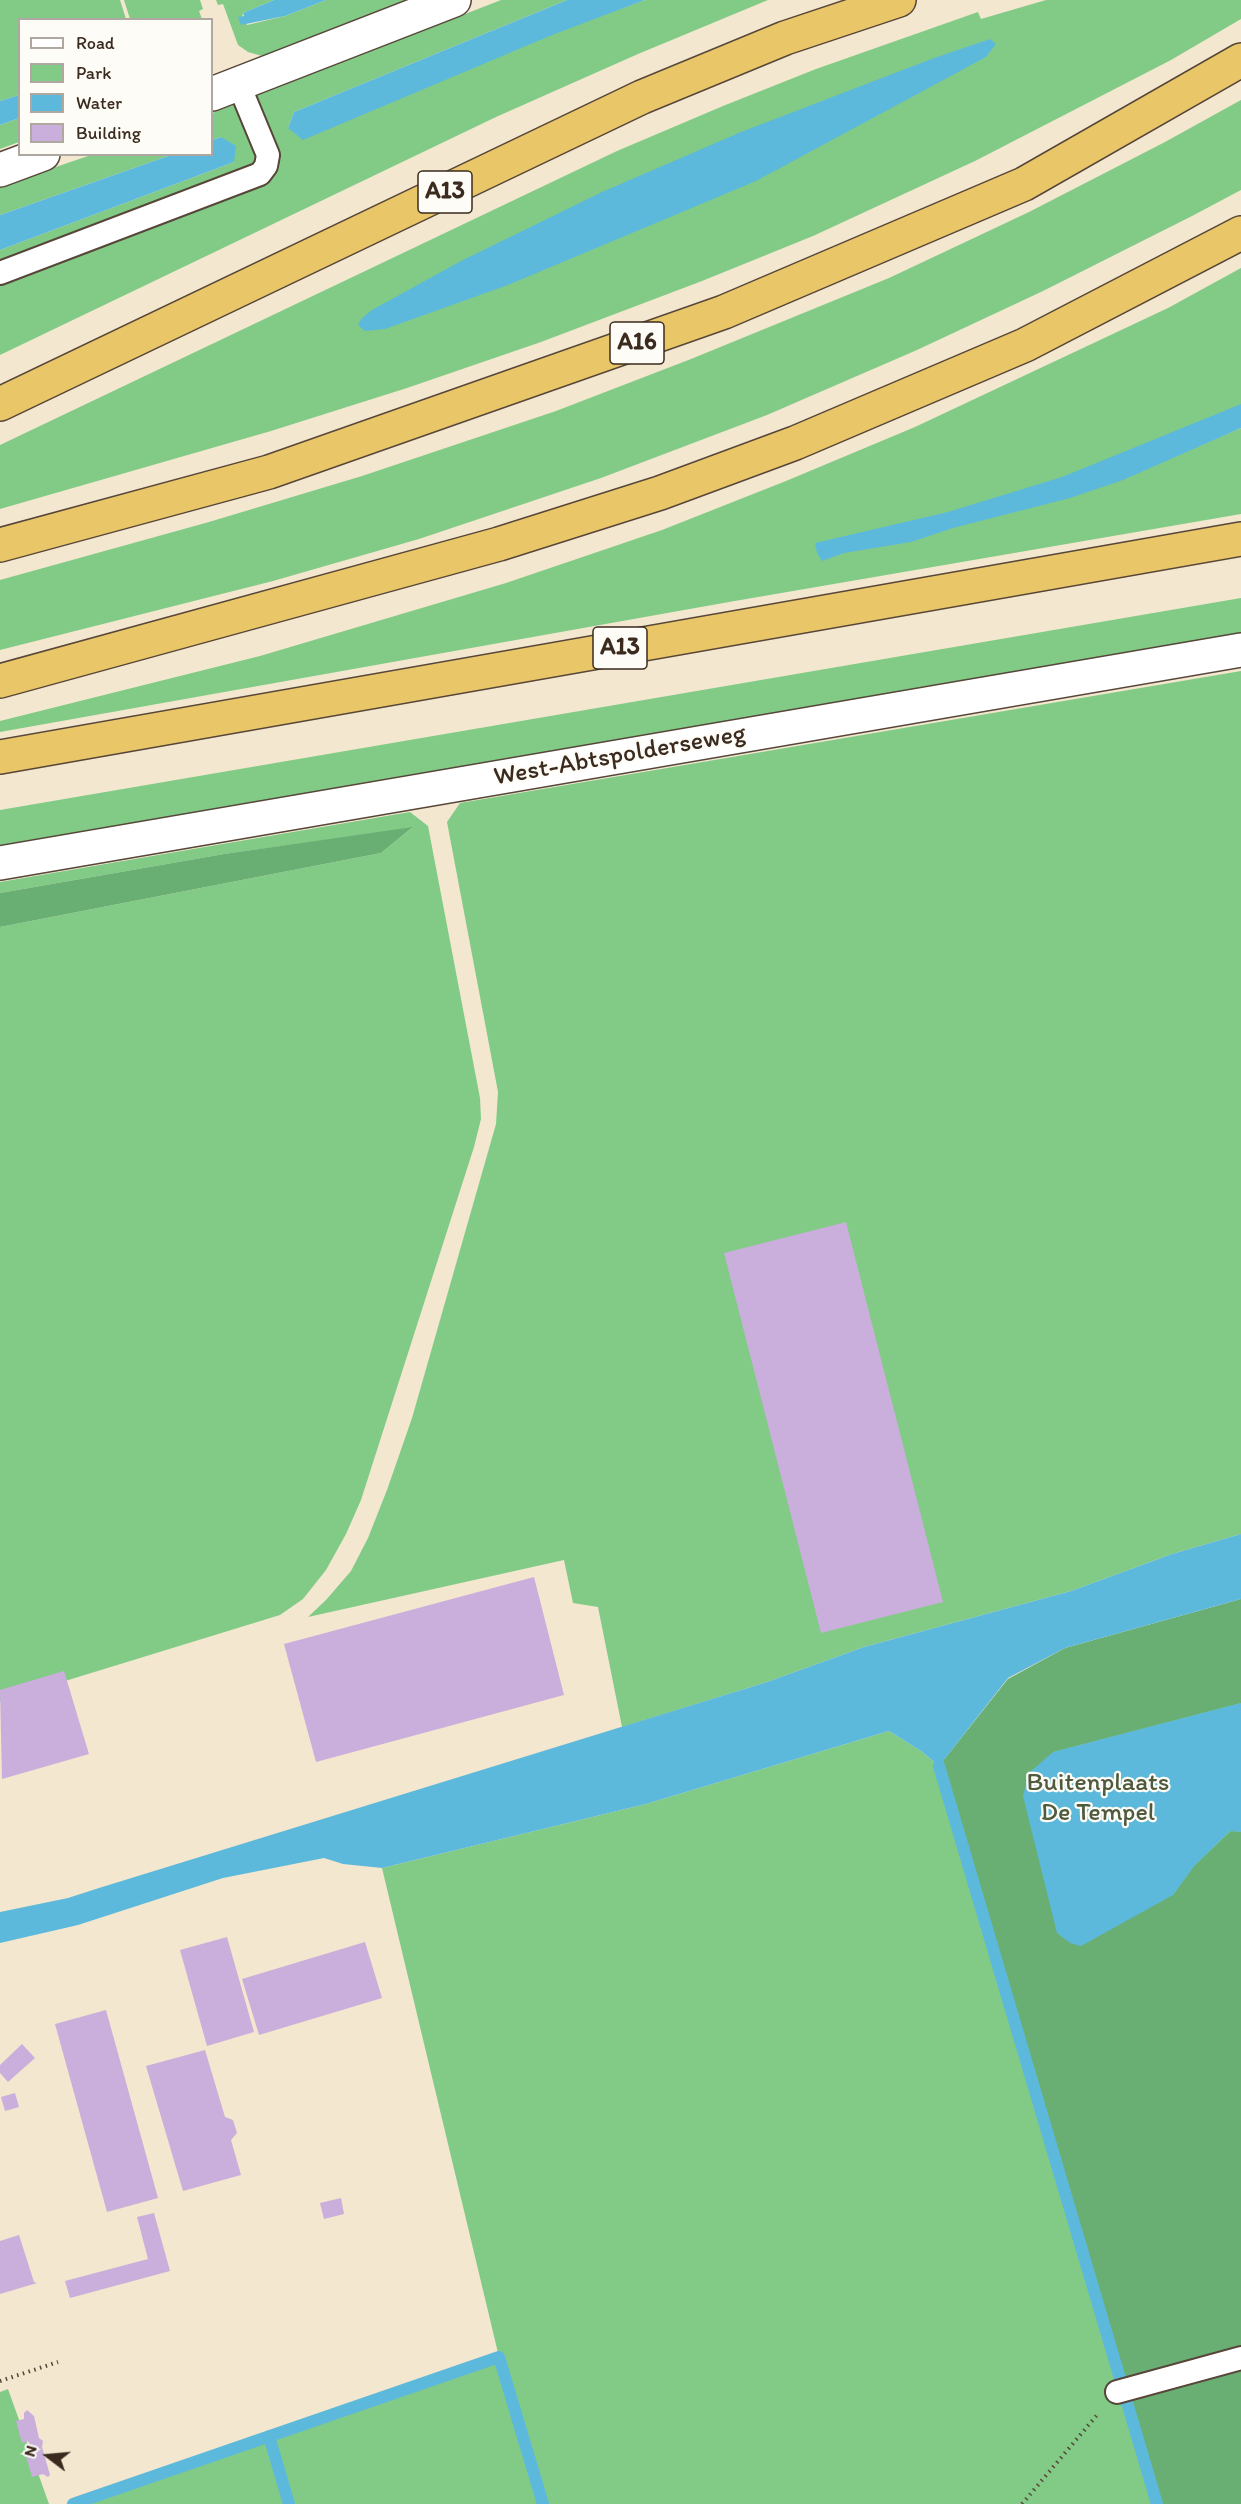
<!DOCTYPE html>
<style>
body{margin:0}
#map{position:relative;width:1241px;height:2504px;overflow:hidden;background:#f3e7cf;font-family:Itim,sans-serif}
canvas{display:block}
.legend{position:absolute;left:18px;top:18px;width:195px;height:138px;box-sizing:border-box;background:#fdfcf7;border:2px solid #afa8a0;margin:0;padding:8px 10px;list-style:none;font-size:18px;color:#3b2a1e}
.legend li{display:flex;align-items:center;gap:12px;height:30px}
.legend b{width:30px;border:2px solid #afa8a0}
.north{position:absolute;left:18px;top:2426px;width:60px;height:60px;-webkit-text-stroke:4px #fdfcf7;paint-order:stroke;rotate:286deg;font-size:16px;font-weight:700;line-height:24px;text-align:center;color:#3b2a1e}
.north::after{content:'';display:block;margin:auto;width:21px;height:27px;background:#3b2a1e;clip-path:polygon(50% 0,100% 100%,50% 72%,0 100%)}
</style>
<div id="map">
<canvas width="1241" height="2504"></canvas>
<ul class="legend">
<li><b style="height:8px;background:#fff"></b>Road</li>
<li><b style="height:16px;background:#82cb87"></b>Park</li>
<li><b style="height:16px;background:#5db9db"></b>Water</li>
<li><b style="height:16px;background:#caaedb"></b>Building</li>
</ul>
<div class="north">N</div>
</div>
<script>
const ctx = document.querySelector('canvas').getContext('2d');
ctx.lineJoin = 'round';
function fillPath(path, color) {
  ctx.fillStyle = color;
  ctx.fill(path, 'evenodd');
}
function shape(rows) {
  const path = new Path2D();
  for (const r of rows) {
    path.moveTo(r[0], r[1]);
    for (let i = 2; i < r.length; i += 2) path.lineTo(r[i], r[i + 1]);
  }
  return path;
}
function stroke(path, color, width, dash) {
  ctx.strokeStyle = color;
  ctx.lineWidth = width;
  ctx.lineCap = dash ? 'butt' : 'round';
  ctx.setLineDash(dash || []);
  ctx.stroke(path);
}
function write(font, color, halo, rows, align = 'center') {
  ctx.font = font + ' Itim,sans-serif';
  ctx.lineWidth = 4.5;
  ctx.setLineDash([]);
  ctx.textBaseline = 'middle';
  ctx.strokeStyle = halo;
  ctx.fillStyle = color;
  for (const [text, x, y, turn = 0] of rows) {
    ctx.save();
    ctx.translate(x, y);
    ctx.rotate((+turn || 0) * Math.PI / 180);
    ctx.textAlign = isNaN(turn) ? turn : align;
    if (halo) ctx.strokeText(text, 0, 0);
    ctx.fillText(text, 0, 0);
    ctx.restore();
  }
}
const green = shape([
 [0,0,120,0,126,19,20,20,19,95,0,101],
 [124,0,200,0,203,9,199,11,202,19,130,19],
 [216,0,274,0,243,13,241,25,246,23,247,25,285,16,326,0,405,0,262,56,248,52,238,45,223,4,218,5],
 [501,0,567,0,294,112,288,128,645,0,768,0,638,54,496,117,0,355,0,250,234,162,221,137,212,140,212,113],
 [1046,0,1241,0,1241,19,1171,60,975,161,813,236,702,281,541,342,407,388,271,431,0,509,0,445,617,151,723,106,816,69,978,12,981,19],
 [1241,100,1241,190,1192,216,1043,291,917,350,767,415,601,478,419,539,273,581,0,650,0,580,209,522,362,476,556,411,691,359,889,278,1029,212,1165,142],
 [19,118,19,142,0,149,0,125],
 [91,155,171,155,0,215,0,186],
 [1241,268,1241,405,1139,471,1241,428,1241,514,729,602,0,732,0,721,260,656,506,583,662,530,786,481,915,427,1168,308],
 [1241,598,1241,634,0,846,0,810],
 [1241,671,1241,1534,1172,1554,1071,1591,864,1647,767,1682,622,1727,598,1607,573,1603,564,1560,308,1617,326,1600,351,1571,368,1538,387,1490,412,1418,496,1124,498,1092,447,822,460,803],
 [410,812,428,826,480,1098,481,1119,474,1147,361,1500,346,1534,326,1570,303,1599,280,1615,0,1701,0,927,381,853,412,828,224,854,0,893,0,882],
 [1241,1599,1241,2487,1179,2504,73,2504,499,2357,382,1868,646,1804,889,1731,921,1751,939,1766,1008,1679],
 [8,2389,49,2504,0,2504,0,2392]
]);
const forest = shape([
 [413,827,381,853,0,927,0,893,224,854],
 [1241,1599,1241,1703,1053,1752,1173,1895,1194,1866,1231,1831,1241,1832,1241,2504,1157,2504,939,1766,1008,1679,1065,1648]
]);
const water = shape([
 [274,0,326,0,285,16,241,25,238,17,244,16,243,13],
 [567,0,645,0,552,35,303,140,288,128,294,112],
 [990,39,996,44,986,57,756,181,508,285,385,329,365,331,358,325,361,319,372,310,461,261,602,192,741,132,934,58],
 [19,95,19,118,0,125,0,101],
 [221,137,236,146,234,162,0,250,0,215,171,155,212,154,212,140],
 [1241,404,1241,428,1123,480,1070,498,953,528,911,542,844,553,822,561,817,553,815,543,948,512,1062,477],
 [1241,1534,1241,1599,1065,1648,1008,1678,939,1766,921,1751,889,1731,646,1804,382,1868,343,1864,324,1858,223,1878,78,1925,0,1943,0,1912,68,1898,99,1888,767,1682,864,1647,1071,1591,1172,1554],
 [1241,1703,1241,1832,1230,1831,1194,1866,1173,1895,1081,1946,1070,1943,1057,1933,1023,1796,1029,1773,1053,1752]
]);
const stream = shape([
 [939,1766,1157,2504],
 [269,2436,289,2504],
 [73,2504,499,2357,543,2504]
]);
const building = shape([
 [846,1222,943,1602,821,1633,724,1253],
 [534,1577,564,1695,316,1762,284,1644],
 [64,1671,89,1754,2,1779,0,1690],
 [227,1937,254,2032,207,2046,180,1950],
 [365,1942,382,1998,259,2035,242,1979],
 [106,2010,158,2198,107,2212,55,2024],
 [22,2044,35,2058,8,2082,0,2073,0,2065],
 [205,2050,225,2117,233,2120,237,2133,231,2140,241,2175,183,2191,146,2066],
 [15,2093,19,2107,5,2111,1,2097],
 [341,2198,344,2214,324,2219,320,2203],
 [154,2213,170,2271,70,2298,65,2281,148,2259,137,2217],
 [19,2235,34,2282,37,2283,0,2294,0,2241],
 [27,2410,34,2416,39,2438,43,2441,42,2447,50,2475,48,2477,43,2474,32,2477,25,2452,32,2450,28,2441,22,2443,16,2421,24,2419,24,2413]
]);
const path = shape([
 [0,2381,58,2362],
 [1022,2504,1097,2415]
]);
const service = shape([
 [0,273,260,174,266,166,268,155,239,85],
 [1117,2392,1241,2358]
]);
const tertiary = shape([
 [212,94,454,0],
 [0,170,43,154],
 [0,863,1241,650]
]);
const motorway = shape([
 [0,404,642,97,785,38,899,0],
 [0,545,269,472,724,312,1024,184,1241,60],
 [0,681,499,544,660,493,795,443,1025,345,1241,233],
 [0,757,1241,539]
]);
const shields = [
 [445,192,54],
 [637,343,54],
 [620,648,54]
];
const shieldNames = [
 ["A13",445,192],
 ["A16",637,343],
 ["A13",620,648]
];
const streetNames = [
 ["West-Abtspolderseweg",620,756,-10]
];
const parkNames = [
 ["Buitenplaats",1098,1783],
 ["De Tempel",1098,1813]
];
fillPath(green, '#82cb87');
fillPath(forest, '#69af74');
fillPath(water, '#5db9db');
stroke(stream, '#5db9db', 12);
fillPath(building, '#caaedb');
stroke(service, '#574639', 26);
stroke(tertiary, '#574639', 36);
stroke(motorway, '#574639', 36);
stroke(path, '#574639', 4, [1.5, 4.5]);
stroke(service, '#fff', 22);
stroke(tertiary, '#fff', 33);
stroke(motorway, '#e9c769', 33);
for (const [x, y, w] of shields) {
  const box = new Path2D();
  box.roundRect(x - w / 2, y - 21, w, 42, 4.5);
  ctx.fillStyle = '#fdfcf7';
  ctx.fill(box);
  stroke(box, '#3b2a1e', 1.5);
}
write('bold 24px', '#3b2a1e', null, shieldNames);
write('26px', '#3b2a1e', '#fdfcf7', streetNames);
write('26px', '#505a3e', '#fdfcf7', parkNames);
</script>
